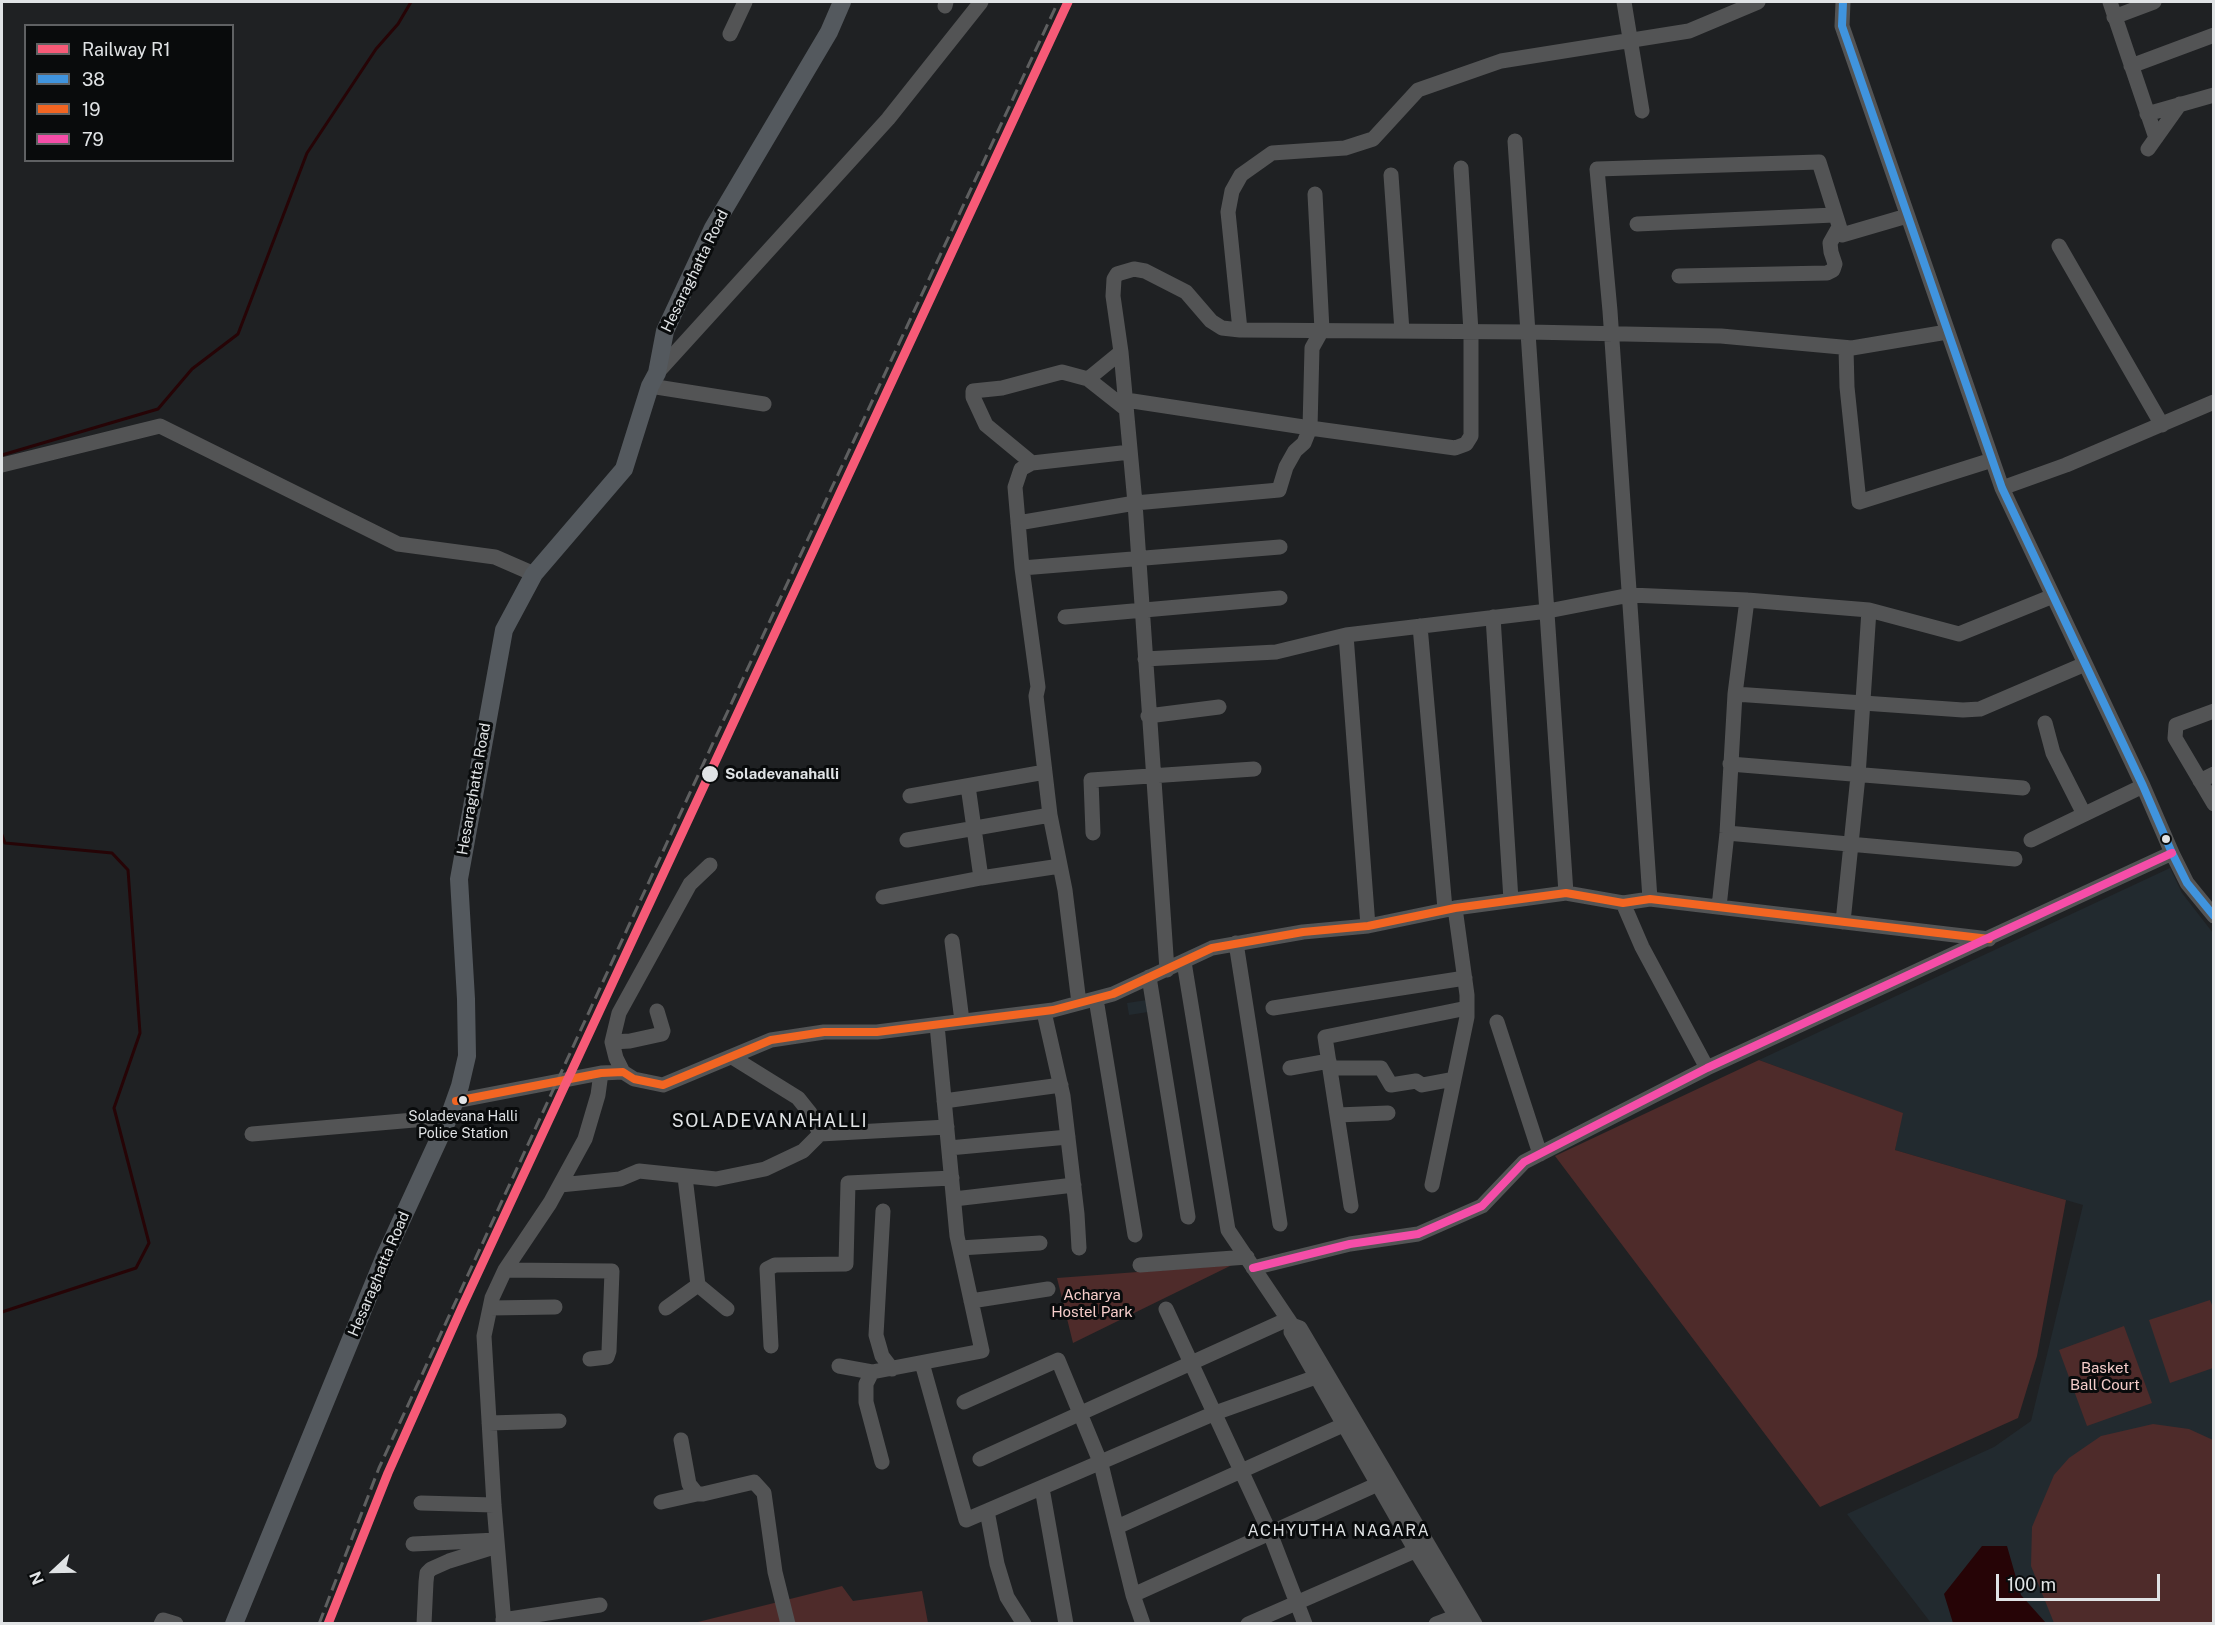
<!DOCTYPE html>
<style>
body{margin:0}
#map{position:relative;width:2215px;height:1625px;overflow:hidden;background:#1f2123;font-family:"Public Sans",sans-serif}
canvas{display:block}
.frame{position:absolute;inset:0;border:3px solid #e0e3e5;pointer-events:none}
.legend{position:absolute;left:24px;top:24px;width:210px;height:138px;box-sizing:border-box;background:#090b0c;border:2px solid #5f6163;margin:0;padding:8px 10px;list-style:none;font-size:18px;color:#e0e3e5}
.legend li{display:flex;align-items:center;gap:12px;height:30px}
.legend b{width:30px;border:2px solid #5f6163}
.north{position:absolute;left:24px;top:1541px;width:60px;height:60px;-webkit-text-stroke:4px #090b0c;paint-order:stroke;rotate:248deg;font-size:16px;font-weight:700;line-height:24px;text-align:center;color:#e0e3e5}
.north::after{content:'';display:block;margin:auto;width:21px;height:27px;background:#e0e3e5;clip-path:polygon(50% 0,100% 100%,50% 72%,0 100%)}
.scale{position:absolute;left:1996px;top:1574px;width:164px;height:27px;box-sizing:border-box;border:3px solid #e0e3e5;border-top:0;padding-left:8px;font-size:18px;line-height:21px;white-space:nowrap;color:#e0e3e5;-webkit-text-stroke:4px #090b0c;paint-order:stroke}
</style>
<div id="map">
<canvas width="2215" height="1625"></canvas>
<div class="frame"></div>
<ul class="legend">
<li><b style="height:8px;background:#f75a77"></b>Railway R1</li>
<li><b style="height:8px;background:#4094de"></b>38</li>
<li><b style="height:8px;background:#f26522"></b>19</li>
<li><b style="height:8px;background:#f54da8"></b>79</li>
</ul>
<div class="north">N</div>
<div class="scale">100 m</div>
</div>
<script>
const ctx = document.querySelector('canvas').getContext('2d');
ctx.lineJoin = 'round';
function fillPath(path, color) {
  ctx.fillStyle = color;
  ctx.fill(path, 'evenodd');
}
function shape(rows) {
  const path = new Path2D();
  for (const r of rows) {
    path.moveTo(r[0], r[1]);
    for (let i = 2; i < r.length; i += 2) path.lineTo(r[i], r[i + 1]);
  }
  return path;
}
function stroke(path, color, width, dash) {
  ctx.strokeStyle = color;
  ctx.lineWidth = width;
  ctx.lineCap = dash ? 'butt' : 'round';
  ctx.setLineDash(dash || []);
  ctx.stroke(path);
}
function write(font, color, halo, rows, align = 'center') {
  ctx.font = font + ' "Public Sans",sans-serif';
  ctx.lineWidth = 6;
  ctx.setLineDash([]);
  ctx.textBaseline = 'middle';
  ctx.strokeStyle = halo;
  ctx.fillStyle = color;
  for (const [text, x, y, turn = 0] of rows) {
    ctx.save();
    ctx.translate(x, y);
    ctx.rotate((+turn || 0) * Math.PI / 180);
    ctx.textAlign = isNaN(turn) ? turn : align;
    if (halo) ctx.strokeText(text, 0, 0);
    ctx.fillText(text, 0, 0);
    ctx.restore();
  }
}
const built = shape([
 [2170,868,2182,893,2213,933,2213,1623,1931,1623,1847,1514,1994,1447,2031,1421,2083,1205,1895,1150,1902,1113,1759,1060],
 [1147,1000,1148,1012,1129,1015,1127,1003]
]);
const green = shape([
 [1759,1060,1903,1113,1895,1150,2066,1200,2037,1356,2018,1418,1820,1507,1555,1156],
 [1232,1265,1073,1343,1057,1278],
 [2210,1300,2214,1310,2213,1368,2170,1383,2149,1320],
 [2124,1326,2152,1403,2087,1426,2059,1350],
 [2153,1424,2189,1429,2213,1440,2213,1623,2054,1623,2031,1566,2032,1527,2054,1475,2069,1458,2101,1436],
 [842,1586,853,1601,922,1591,928,1623,690,1624]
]);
const water = shape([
 [1982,1546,2007,1546,2021,1595,2046,1623,1953,1623,1944,1594]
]);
const stream = shape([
 [2,455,158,409,192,369,238,334,307,153,376,49,398,24,411,2],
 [2,835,5,843,112,853,128,870,140,1033,114,1108,149,1243,136,1268,2,1312]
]);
const minor = shape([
 [1624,2,1642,111],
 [1758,2,1689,31,1501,61,1418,90,1373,139,1345,148,1272,153,1241,175,1232,191,1228,212,1240,330,1529,332,1721,336,1852,348,1947,332],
 [1843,2,1842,26,2002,488,2143,786,2172,853,2187,883,2214,916],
 [2110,2,2156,138],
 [945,6,946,2],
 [2114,17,2154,2],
 [730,34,745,2],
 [2131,66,2214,35],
 [2147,114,2214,95],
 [1515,141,1566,893],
 [2148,149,2180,104],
 [1391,175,1402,331],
 [1637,224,1834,215],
 [2059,246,2162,425],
 [1679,276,1827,273,1833,270,1835,264,1831,252,1830,243,1839,227],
 [1846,348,1847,387,1859,502,1992,460],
 [657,373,888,119,981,2],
 [1088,379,1126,409],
 [650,386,764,404],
 [1126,400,1310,428,1312,348,1322,330,1315,194],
 [1032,463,986,425,973,397,973,391,1002,388,1062,372,1088,379,1121,352],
 [2,465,160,426,398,544,495,557,534,574],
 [2002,488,2066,465,2214,402],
 [1018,523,1135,503,1279,490,1286,467,1295,451,1304,443,1310,428,1455,448,1466,444,1471,436,1471,332,1461,168],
 [1022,568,1280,547],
 [1065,617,1280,598],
 [1493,617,1511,900],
 [1420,626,1445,909],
 [1346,635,1368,926],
 [1145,659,1276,652,1346,635,1548,611,1630,595,1747,600,1869,610,1959,634,2053,596],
 [1735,694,1963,710,1980,709,2085,664],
 [2214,711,2176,725,2175,738,2214,804],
 [1148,716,1219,707],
 [2045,723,2053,753,2084,814],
 [1730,764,2023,788],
 [2200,781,2214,774],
 [968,786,981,878],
 [910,796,1045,772],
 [1093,833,1091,780,1254,769],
 [1727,833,2015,859],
 [907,840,1050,815],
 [2031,840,2143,786],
 [883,897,981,878,1060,866],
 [1650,899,1610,311,1597,169,1819,162,1842,235,1907,216],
 [1623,903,1642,947,1707,1068],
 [1719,907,1727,833,1735,694,1747,600],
 [1843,922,1858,776,1869,610],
 [952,941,962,1021],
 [1236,943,1280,1224],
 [1184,962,1228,1230,1292,1325,1300,1328,1475,1624],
 [1167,970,1135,503,1121,352,1113,296,1114,279,1117,274,1134,269,1145,271,1186,292,1211,321,1222,328,1240,330],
 [1149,977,1188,1217],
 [1096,999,1135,1235],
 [1079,1003,1065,890,1050,815,1036,696,1038,687,1022,568,1015,487,1021,469,1032,463,1130,452],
 [1273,1008,1465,978],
 [1044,1012,1063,1096,1077,1214,1079,1248],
 [1497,1022,1540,1154],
 [612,1042,630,1041,662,1034,663,1031,657,1011],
 [732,1057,798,1098,810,1113,820,1134],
 [1290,1068,1329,1061],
 [1330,1068,1381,1068,1391,1085,1416,1081,1422,1085,1454,1079],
 [623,1072,616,1058,612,1042,619,1013,690,884,710,865],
 [456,1101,601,1073,623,1072,634,1079,663,1085,771,1040,824,1032,877,1032,1053,1010,1113,994,1212,948,1303,932,1368,926,1455,908,1566,893,1623,903,1650,899,1989,939],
 [944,1101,1061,1085],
 [1337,1115,1388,1113],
 [252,1134,449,1117],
 [949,1148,1068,1137],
 [560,1185,620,1179,639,1171,716,1179,765,1169,803,1151,820,1134,947,1127],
 [1432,1185,1467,1017,1467,995,1455,908],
 [954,1199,1074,1185],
 [1351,1206,1325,1037,1467,1008],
 [883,1211,876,1335,882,1356,892,1369],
 [960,1248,1040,1243],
 [1140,1265,1247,1257],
 [1253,1268,1350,1244,1418,1234,1482,1206,1524,1162,1707,1068,2172,853],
 [505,1270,612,1271,609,1351,607,1357,590,1359],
 [698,1285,727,1309],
 [971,1301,1048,1289],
 [490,1308,555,1307],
 [666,1308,698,1285,685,1177],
 [1166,1309,1270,1533,1305,1624],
 [1292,1325,1291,1332,1416,1551,1461,1624],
 [771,1346,767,1269,775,1265,846,1264,848,1183,952,1178],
 [922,1363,966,1520,987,1511,997,1564,1007,1597,1024,1624],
 [839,1366,872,1372,982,1351,957,1236,937,1025],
 [872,1372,866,1384,866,1402,882,1462],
 [964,1402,1058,1360,1101,1464,1133,1595,1143,1624],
 [489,1423,559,1421],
 [681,1440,689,1484,697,1494,703,1494,754,1482,764,1493,775,1572,788,1624],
 [980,1459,1288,1319],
 [1042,1488,1066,1624],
 [661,1502,697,1494],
 [421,1503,494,1505],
 [987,1511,1215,1413,1316,1377],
 [1117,1527,1352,1421],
 [413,1544,497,1540],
 [1133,1595,1378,1484],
 [503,1620,600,1605],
 [161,1624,163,1620,176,1624],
 [424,1624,426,1582,427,1573,431,1569,449,1561,497,1546],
 [504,1624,494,1505,484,1336,492,1298,505,1270,550,1203,585,1139,598,1095,601,1073],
 [1248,1624,1424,1547],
 [1436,1624,1457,1616]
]);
const major = shape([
 [234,1624,385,1256,449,1117,460,1086,467,1056,466,999,459,879,504,630,534,574,624,469,650,386,657,373,665,331,713,228,829,32,842,2]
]);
const rail = shape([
 [319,1624,379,1468,706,758,1058,2]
]);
const bus1 = shape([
 [1843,2,1842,26,2002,488,2143,786,2172,853,2187,883,2214,916]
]);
const bus2 = shape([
 [456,1101,601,1073,623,1072,634,1079,663,1085,771,1040,824,1032,877,1032,1053,1010,1113,994,1212,948,1303,932,1368,926,1455,908,1566,893,1623,903,1650,899,1989,939]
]);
const bus3 = shape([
 [1253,1268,1350,1244,1418,1234,1482,1206,1524,1162,1707,1068,2172,853]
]);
const rail1 = shape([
 [328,1624,388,1473,462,1307,1068,2]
]);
const markers = [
 [710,774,9,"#e0e3e5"],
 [2166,839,5,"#e0e3e5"],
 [463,1100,5,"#e0e3e5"]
];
const busNames = [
 ["Soladevana Halli",463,1117],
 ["Police Station",463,1134]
];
const streetNames = [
 ["Hesaraghatta Road",695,271,-64],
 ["Hesaraghatta Road",474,789,-80],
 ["Hesaraghatta Road",379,1274,-67]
];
const stopNames = [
 ["Soladevanahalli",725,774]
];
const parkNames = [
 ["Acharya",1092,1295],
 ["Hostel Park",1092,1312],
 ["Basket",2105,1368],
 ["Ball Court",2105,1385]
];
const neighbourhoodNames = [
 ["ACHYUTHA NAGARA",1339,1531]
];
const quarterNames = [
 ["SOLADEVANAHALLI",770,1121]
];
fillPath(built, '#222a2f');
fillPath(green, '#4e2b2a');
fillPath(water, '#260406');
stroke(stream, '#260406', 3);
stroke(minor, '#535455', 15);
stroke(major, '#54595e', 18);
stroke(rail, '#5e5f60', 3, [12, 6]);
stroke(bus1, '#4094de', 8);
stroke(bus2, '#f26522', 8);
stroke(bus3, '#f54da8', 8);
stroke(rail1, '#f75a77', 9);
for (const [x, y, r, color] of markers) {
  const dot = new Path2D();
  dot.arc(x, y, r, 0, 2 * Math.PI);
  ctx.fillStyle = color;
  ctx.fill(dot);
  stroke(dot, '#090b0c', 2);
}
write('14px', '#e0e3e5', '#090b0c', busNames);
write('15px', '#e0e3e5', '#090b0c', streetNames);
write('bold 15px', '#e0e3e5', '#090b0c', stopNames, 'left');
write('15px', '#f5cdca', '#090b0c', parkNames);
ctx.letterSpacing = '1.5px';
write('16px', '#e0e3e5', '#090b0c', neighbourhoodNames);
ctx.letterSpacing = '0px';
ctx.letterSpacing = '1.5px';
write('18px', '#e0e3e5', '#090b0c', quarterNames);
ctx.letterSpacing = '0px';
</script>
